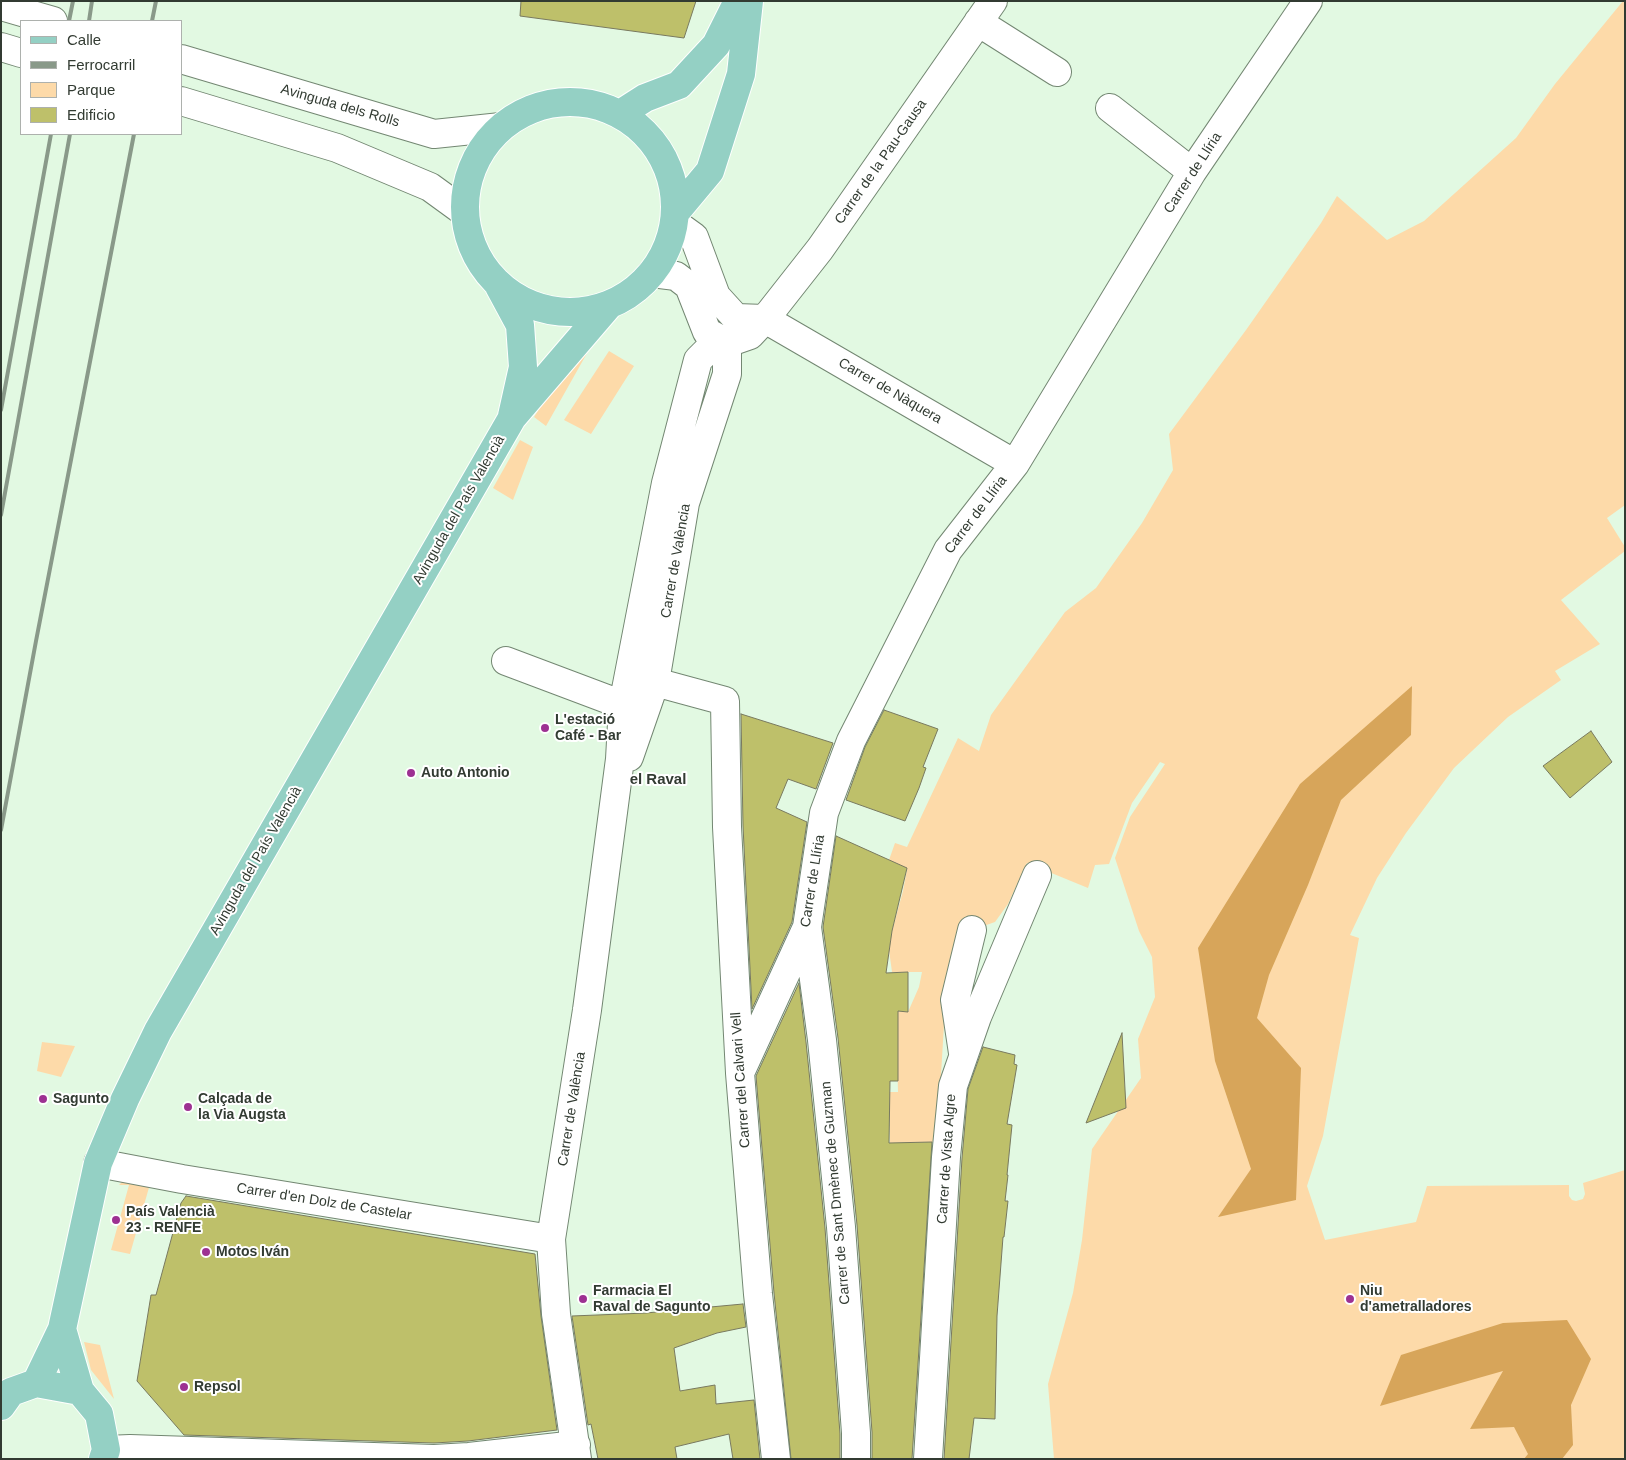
<!DOCTYPE html>
<meta charset="utf-8">
<style>
body{margin:0}
#map{position:relative;width:1626px;height:1460px;overflow:hidden;background:#e2f9e2;font-family:Helvetica,sans-serif}
canvas{display:block}
.frame{position:absolute;inset:0;border:2px solid #323b32;pointer-events:none}
.legend{position:absolute;left:20px;top:20px;width:162px;height:115px;box-sizing:border-box;background:#fff;border:1px solid #adb1ad;margin:0;padding:6px 9px;list-style:none;font-size:15px;color:#323b32}
.legend li{display:flex;align-items:center;gap:10px;height:25px}
.legend b{width:25px;border:1px solid #adb1ad}
</style>
<div id="map">
<canvas width="1626" height="1460"></canvas>
<div class="frame"></div>
<ul class="legend">
<li><b style="height:6px;background:#94d0c4"></b>Calle</li>
<li><b style="height:6px;background:#899989"></b>Ferrocarril</li>
<li><b style="height:14px;background:#fddaa9"></b>Parque</li>
<li><b style="height:14px;background:#bec06a"></b>Edificio</li>
</ul>
</div>
<script>
const ctx = document.querySelector('canvas').getContext('2d');
ctx.lineJoin = 'round';
function fillPath(path, color) {
  ctx.fillStyle = color;
  ctx.fill(path, 'evenodd');
}
function shape(rows) {
  const path = new Path2D();
  for (const r of rows) {
    if (r.length === 3) {
      path.moveTo(r[0] + r[2], r[1]);
      path.arc(r[0], r[1], r[2], 0, 2 * Math.PI);
      continue;
    }
    path.moveTo(r[0], r[1]);
    for (let i = 2; i < r.length; i += 2) path.lineTo(r[i], r[i + 1]);
  }
  return path;
}
function stroke(path, color, width, dash) {
  ctx.strokeStyle = color;
  ctx.lineWidth = width;
  ctx.lineCap = dash ? 'butt' : 'round';
  ctx.setLineDash(dash || []);
  ctx.stroke(path);
}
function write(font, color, halo, rows, align = 'center') {
  ctx.font = font + ' Helvetica,sans-serif';
  ctx.lineWidth = 4;
  ctx.setLineDash([]);
  ctx.textBaseline = 'middle';
  ctx.strokeStyle = halo;
  ctx.fillStyle = color;
  for (const [text, x, y, turn = 0] of rows) {
    ctx.save();
    ctx.translate(x, y);
    ctx.rotate((+turn || 0) * Math.PI / 180);
    ctx.textAlign = isNaN(turn) ? turn : align;
    if (halo) ctx.strokeText(text, 0, 0);
    ctx.fillText(text, 0, 0);
    ctx.restore();
  }
}
const green = shape([
 [1623,1,1625,1,1625,505,1607,518,1625,547,1625,551,1561,600,1600,644,1555,671,1561,680,1508,717,1454,768,1406,833,1377,878,1350,935,1359,938,1323,1136,1307,1186,1325,1240,1416,1222,1427,1186,1569,1185,1569,1196,1572,1200,1576,1201,1583,1199,1585,1194,1583,1183,1625,1170,1625,1459,1054,1459,1048,1384,1073,1293,1082,1240,1092,1149,1141,1078,1138,1039,1155,997,1152,957,1139,931,1115,858,1130,817,1165,764,1160,762,1132,803,1109,864,1095,865,1088,888,1027,863,1008,904,995,922,972,930,946,991,937,1142,890,1143,889,1092,898,1092,896,1011,908,1012,919,987,922,972,892,972,889,950,892,931,903,891,907,869,889,860,895,843,907,847,958,738,979,751,991,715,1065,612,1096,588,1142,523,1173,470,1169,434,1246,330,1321,223,1337,196,1387,240,1424,221,1516,138,1555,84],
 [595,339,546,426,534,417,569,362],
 [609,351,634,366,591,434,564,420],
 [520,440,533,447,513,500,493,488],
 [42,1042,75,1046,61,1077,37,1071],
 [125,1179,150,1184,130,1254,111,1250,129,1185,119,1185],
 [84,1342,100,1345,114,1399,91,1370]
]);
const forest = shape([
 [1412,686,1411,735,1341,800,1308,885,1269,975,1257,1018,1301,1068,1296,1200,1218,1217,1251,1169,1215,1061,1198,948,1300,784],
 [1567,1320,1591,1359,1571,1405,1573,1445,1562,1459,1524,1459,1528,1454,1514,1427,1470,1429,1503,1371,1380,1406,1401,1355,1503,1323]
]);
const building = shape([
 [521,1,696,1,684,38,520,16,521,1],
 [884,710,938,729,923,767,926,768,919,788,905,821,846,800,865,747,884,710],
 [741,714,833,743,816,789,788,779,776,808,807,822,792,922,752,1009,743,826,741,714],
 [1591,731,1612,762,1570,798,1543,766,1591,731],
 [836,836,907,868,892,931,886,973,908,972,908,1012,898,1011,898,1081,890,1081,889,1143,932,1142,912,1459,872,1459,872,1432,857,1225,838,1038,823,927,836,836],
 [799,983,806,1042,825,1228,840,1434,840,1459,791,1459,774,1293,756,1076,799,983],
 [1122,1033,1126,1108,1086,1123,1122,1033],
 [983,1047,1015,1055,1014,1064,1017,1065,1007,1124,1012,1125,1007,1175,1008,1175,1005,1201,1008,1201,1004,1237,1003,1237,997,1316,995,1419,974,1418,969,1459,944,1459,962,1158,968,1089,983,1047],
 [186,1196,535,1254,541,1316,557,1430,468,1441,434,1443,184,1435,137,1381,151,1295,156,1295,181,1203,186,1196],
 [743,1304,746,1327,717,1333,674,1348,680,1391,715,1385,716,1404,754,1400,760,1459,733,1459,729,1434,675,1447,677,1459,598,1459,591,1424,588,1425,572,1316,646,1313,743,1304]
]);
const minor = shape([
 [1,6,53,21],
 [978,22,1057,72],
 [1,47,21,53],
 [181,59,434,134,501,127],
 [181,101,337,148,430,187,463,211],
 [1110,108,1192,172],
 [676,224,694,237,716,296,736,318,765,319,1015,464],
 [652,273,676,276,689,286,707,332,727,343,750,335,765,319,820,249,993,1],
 [506,661,623,705],
 [655,682,725,701,727,827,740,1073,758,1294,776,1459],
 [807,927,822,1040,841,1227,856,1433,856,1459],
 [963,1053,955,1000,972,930],
 [740,1073,807,927,824,813,851,741,948,550,1015,464,1192,172,1308,1],
 [98,1163,182,1179,551,1239],
 [106,1450,130,1449,434,1459,469,1457,576,1445],
 [577,1459,556,1314,551,1239,587,1010,620,759,623,705,666,483,698,360,707,351,727,343,727,374,685,503,655,682,629,757,620,759],
 [928,1459,946,1157,953,1086,977,1017,1037,875]
]);
const major = shape([
 [570,207,105],
 [620,114,645,98,679,85,716,45,738,1],
 [675,213,710,171,741,74,749,1],
 [499,286,520,325,523,367,512,416],
 [62,1329,80,1391],
 [36,1383,62,1329,98,1163,125,1099,158,1031,512,418,609,305],
 [1,1406,11,1392,36,1383,80,1391,99,1414,106,1450,103,1459]
]);
const rail = shape([
 [69,21,73,1],
 [89,21,92,1],
 [152,21,156,1],
 [1,410,51,134],
 [1,515,70,134],
 [1,830,36,641,134,134]
]);
const markers = [
 [545,728,5,"#9d3192"],
 [411,773,5,"#9d3192"],
 [43,1099,5,"#9d3192"],
 [188,1107,5,"#9d3192"],
 [116,1220,5,"#9d3192"],
 [206,1252,5,"#9d3192"],
 [583,1299,5,"#9d3192"],
 [1350,1299,5,"#9d3192"],
 [184,1387,5,"#9d3192"]
];
const streetNames = [
 ["Avinguda dels Rolls",340,106,16],
 ["Carrer de la Pau-Gausa",881,162,-55],
 ["Carrer de Llíria",1193,173,-57],
 ["Carrer de Nàquera",890,391,30],
 ["Avinguda del País Valencià",459,510,-60],
 ["Carrer de Llíria",976,515,-53],
 ["Carrer de València",676,561,-80],
 ["Avinguda del País Valencià",256,861,-60],
 ["Carrer de Llíria",813,881,-81],
 ["Carrer del Calvari Vell",741,1080,-94],
 ["Carrer de València",572,1109,-81],
 ["Carrer de Vista Algre",947,1159,-86],
 ["Carrer de Sant Dmènec de Guzman",836,1193,-95],
 ["Carrer d'en Dolz de Castelar",324,1202,9]
];
const poiNames = [
 ["L'estació",555,720],
 ["Café - Bar",555,736],
 ["Auto Antonio",421,773],
 ["Sagunto",53,1099],
 ["Calçada de",198,1099],
 ["la Via Augsta",198,1115],
 ["País Valencià",126,1212],
 ["23 - RENFE",126,1228],
 ["Motos Iván",216,1252],
 ["Farmacia El",593,1291],
 ["Raval de Sagunto",593,1307],
 ["Niu",1360,1291],
 ["d'ametralladores",1360,1307],
 ["Repsol",194,1387]
];
const neighbourhoodNames = [
 ["el Raval",658,780]
];
fillPath(green, '#fddaa9');
fillPath(forest, '#d7a55a');
fillPath(building, '#bec06a');
stroke(building, '#78795f', 1);
stroke(minor, '#738772', 30);
stroke(major, '#fff', 30);
stroke(minor, '#fff', 28);
stroke(major, '#94d0c4', 28);
stroke(rail, '#899989', 4);
for (const [x, y, r, color] of markers) {
  const dot = new Path2D();
  dot.arc(x, y, r, 0, 2 * Math.PI);
  ctx.fillStyle = color;
  ctx.fill(dot);
  stroke(dot, '#fff', 2);
}
write('14px', '#323b32', '#fff', streetNames);
write('bold 14px', '#323b32', '#fff', poiNames, 'left');
write('bold 15px', '#323b32', '#fff', neighbourhoodNames);
</script>
